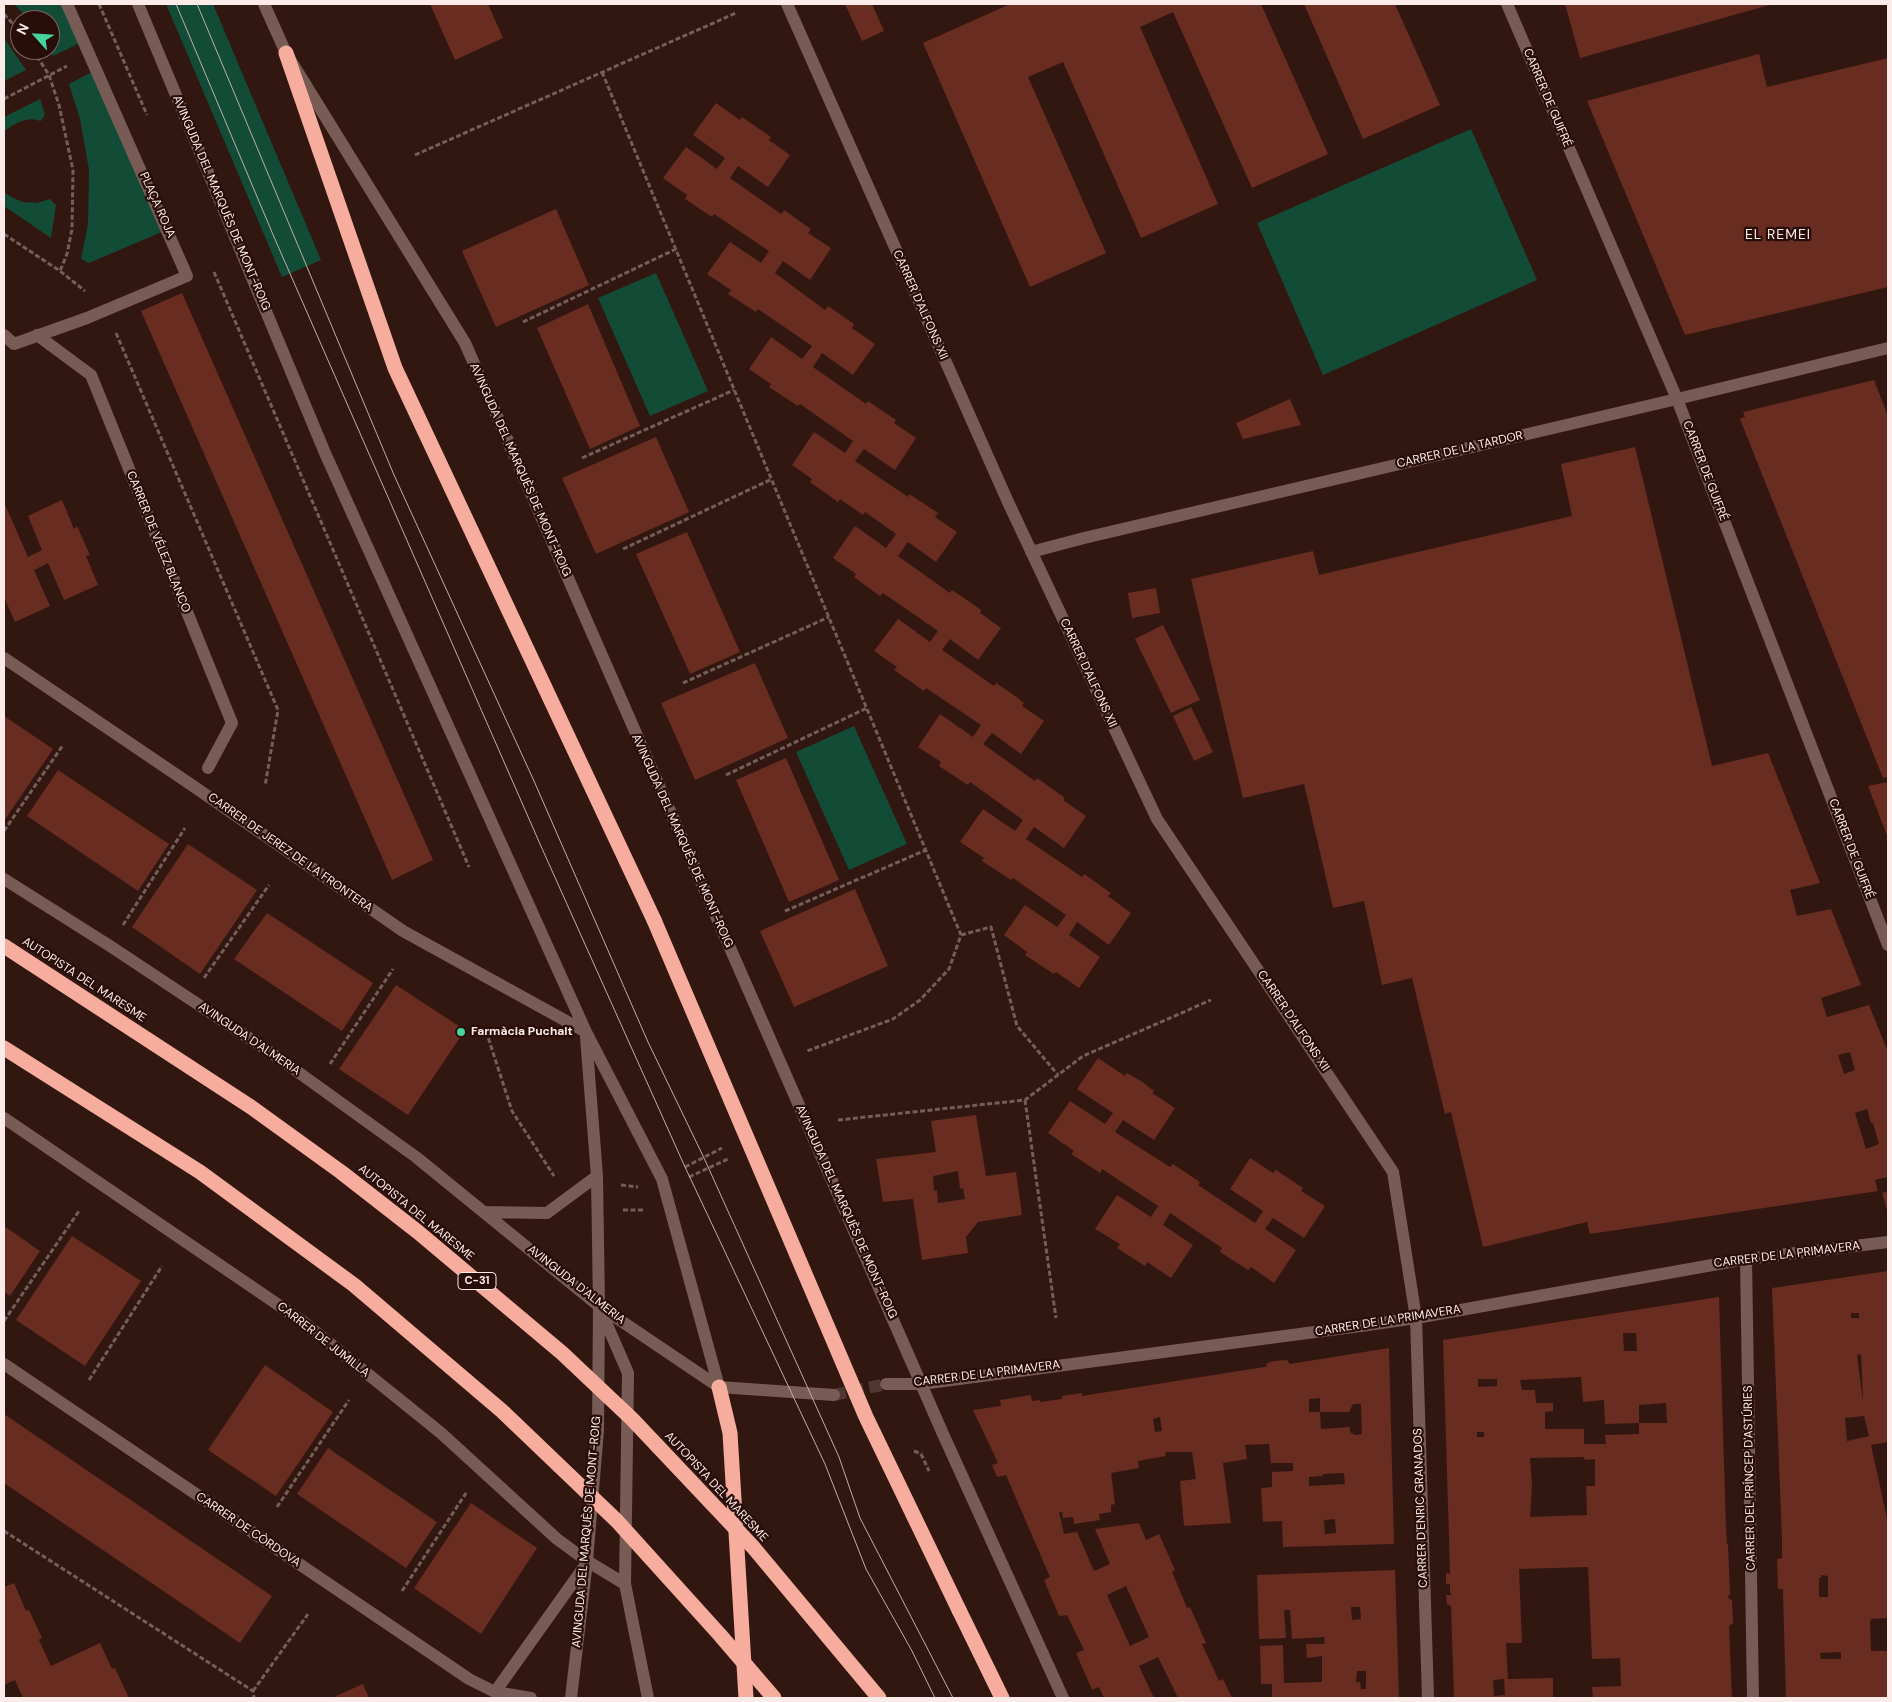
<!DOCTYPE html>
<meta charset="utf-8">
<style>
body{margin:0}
#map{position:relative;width:1892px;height:1702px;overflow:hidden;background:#321711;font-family:"DM Sans",sans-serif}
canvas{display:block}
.frame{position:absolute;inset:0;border:5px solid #fcece9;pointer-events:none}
.north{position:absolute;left:10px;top:10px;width:50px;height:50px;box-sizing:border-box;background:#280d09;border:1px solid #7d6663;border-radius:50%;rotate:296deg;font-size:14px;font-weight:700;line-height:20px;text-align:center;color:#fcece9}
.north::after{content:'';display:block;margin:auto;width:18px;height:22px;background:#46d49e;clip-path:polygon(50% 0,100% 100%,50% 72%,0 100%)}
</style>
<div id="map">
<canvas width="1892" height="1702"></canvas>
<div class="frame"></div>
<div class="north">N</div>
</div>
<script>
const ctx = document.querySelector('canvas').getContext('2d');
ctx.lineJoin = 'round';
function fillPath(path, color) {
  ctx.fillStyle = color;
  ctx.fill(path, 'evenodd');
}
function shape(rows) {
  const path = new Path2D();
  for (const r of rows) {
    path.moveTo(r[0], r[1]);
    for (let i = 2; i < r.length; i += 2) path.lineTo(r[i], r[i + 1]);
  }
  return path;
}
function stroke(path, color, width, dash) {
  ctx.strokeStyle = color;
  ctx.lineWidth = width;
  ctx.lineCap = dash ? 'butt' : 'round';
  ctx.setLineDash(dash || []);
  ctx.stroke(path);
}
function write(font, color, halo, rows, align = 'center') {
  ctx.font = font + ' "DM Sans",sans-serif';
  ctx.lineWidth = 4.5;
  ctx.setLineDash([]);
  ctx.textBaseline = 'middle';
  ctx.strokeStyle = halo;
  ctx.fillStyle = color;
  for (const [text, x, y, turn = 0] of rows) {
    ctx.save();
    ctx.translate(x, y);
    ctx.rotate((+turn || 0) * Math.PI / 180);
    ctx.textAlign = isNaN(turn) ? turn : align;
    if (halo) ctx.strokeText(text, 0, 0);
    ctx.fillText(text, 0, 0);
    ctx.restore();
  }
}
const green = shape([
 [14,4,64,4,82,42,53,56,50,49,50,20,29,20],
 [166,4,213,4,321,260,282,277],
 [4,38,26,70,4,81],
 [94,71,164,231,89,263,81,259,88,224,89,170,80,119,69,84],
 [40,99,45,114,41,121,32,119,22,121,11,126,4,132,4,117],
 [1471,129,1537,280,1323,375,1257,223],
 [4,192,11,197,23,202,37,203,50,199,56,205,51,238,4,206],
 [656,273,708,391,650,416,598,298],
 [854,726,907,844,849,870,796,752]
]);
const building = shape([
 [430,4,488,4,503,38,455,60],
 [845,4,872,4,884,31,862,41],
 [1010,4,1261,4,1328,154,1252,188,1173,12,1140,27,1218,204,1141,238,1063,62,1028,77,1106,253,1030,287,923,43],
 [1304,4,1395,4,1440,105,1363,139],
 [1565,4,1773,4,1580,58],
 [1759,54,1767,87,1888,58,1888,287,1685,335,1587,101],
 [716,103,740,120,742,117,771,137,769,140,790,155,768,187,738,166,730,178,781,214,784,210,811,229,808,233,831,248,810,280,783,261,775,273,825,310,828,306,854,324,852,328,875,344,853,375,822,353,813,367,866,404,868,401,896,420,894,423,916,438,895,470,864,449,855,461,908,497,909,494,938,513,935,517,957,532,936,562,908,542,898,556,950,593,952,590,967,600,981,610,980,613,1001,628,978,660,950,639,942,650,994,686,996,683,1018,698,1024,703,1022,706,1044,721,1021,754,992,733,983,744,1035,781,1037,778,1065,798,1063,800,1086,816,1064,848,1034,827,1026,839,1082,877,1084,874,1111,893,1108,896,1131,913,1109,945,1077,922,1069,935,1100,957,1079,988,1056,972,1054,974,1025,955,1027,952,1004,935,1025,905,1057,927,1066,915,1013,878,1011,880,982,861,984,858,960,842,983,809,1015,831,1023,820,970,782,968,785,939,766,941,762,918,747,940,714,973,737,981,725,926,688,924,691,894,670,897,667,874,651,898,619,930,642,938,631,883,593,880,596,854,577,856,574,833,558,855,526,886,548,896,534,865,512,863,515,840,499,838,502,810,482,812,479,792,465,814,432,845,453,853,441,800,404,798,406,769,387,771,384,749,369,771,337,802,359,812,346,758,309,756,312,728,294,731,290,707,274,730,242,761,263,769,251,714,214,712,217,685,199,687,195,663,178,686,147,717,169,725,158,693,135],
 [556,209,589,285,496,327,462,251],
 [182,293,433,860,392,880,141,311],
 [588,304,640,426,590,449,537,328],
 [1874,380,1888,416,1888,777,1883,778,1740,419,1745,417,1743,412],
 [1290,399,1301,425,1243,439,1236,423],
 [656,437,689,512,596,554,562,478],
 [1635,447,1712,766,1768,753,1820,883,1790,890,1797,916,1831,909,1861,985,1821,998,1827,1017,1869,1005,1888,1052,1888,1177,1875,1180,1878,1191,1590,1234,1587,1222,1483,1247,1451,1112,1445,1114,1412,978,1382,985,1364,901,1333,908,1304,784,1243,798,1191,579,1313,551,1319,575,1572,516,1561,464],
 [1850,1052,1855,1070,1844,1074,1838,1055],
 [1867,1109,1871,1123,1873,1123,1879,1144,1866,1149,1855,1113],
 [62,500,74,529,77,526,90,555,86,556,98,585,64,600,48,563,34,570,50,606,15,622,4,597,4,502,28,557,42,550,28,516],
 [687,532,740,652,690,674,636,554],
 [1156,588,1160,613,1132,618,1128,593],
 [1163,625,1200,700,1171,713,1135,639],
 [755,663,788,738,695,780,661,703],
 [1191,707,1213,752,1194,761,1173,716],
 [4,716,53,749,4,821],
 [786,758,839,880,789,902,736,780],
 [58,770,169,844,138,891,27,816],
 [1888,782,1888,838,1868,786],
 [188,844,257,890,200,974,132,927],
 [855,889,888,966,794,1007,760,931],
 [267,913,373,983,342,1031,234,959],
 [396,985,465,1030,408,1115,339,1069],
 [1098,1058,1125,1076,1127,1073,1141,1081,1154,1091,1152,1093,1175,1108,1154,1140,1123,1120,1115,1132,1170,1167,1173,1164,1200,1182,1198,1185,1255,1223,1263,1211,1230,1189,1250,1158,1273,1173,1276,1170,1303,1188,1301,1191,1325,1206,1304,1238,1273,1218,1265,1229,1296,1250,1274,1283,1251,1267,1248,1270,1220,1252,1222,1248,1170,1213,1163,1225,1193,1245,1171,1278,1147,1262,1145,1266,1117,1248,1120,1244,1095,1229,1117,1195,1151,1217,1158,1206,1102,1169,1100,1173,1071,1154,1074,1151,1048,1133,1070,1101,1105,1124,1113,1113,1077,1089],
 [976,1115,986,1176,1016,1172,1022,1215,978,1222,966,1237,968,1253,922,1260,913,1199,883,1202,876,1159,936,1152,931,1121],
 [958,1171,960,1189,963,1188,965,1199,938,1203,937,1190,934,1191,933,1176],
 [1888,1191,1888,1213,1882,1193],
 [4,1226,40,1251,10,1296,4,1292],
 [72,1236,141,1281,85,1366,16,1320],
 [1888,1271,1888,1442,1871,1445,1888,1523,1888,1618,1871,1619,1870,1623,1871,1651,1888,1651,1888,1698,1786,1698,1783,1592,1783,1589,1778,1589,1777,1559,1782,1558,1782,1539,1772,1288],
 [1851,1313,1859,1313,1859,1318,1851,1318],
 [1861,1354,1862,1376,1863,1402,1857,1355],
 [1864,1416,1869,1436,1847,1441,1845,1418],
 [1821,1575,1828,1576,1828,1597,1819,1597,1819,1578,1822,1577],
 [1841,1652,1841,1659,1821,1659,1820,1653],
 [1719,1297,1726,1529,1727,1544,1728,1545,1730,1595,1728,1595,1729,1599,1732,1600,1733,1624,1730,1625,1729,1627,1732,1698,1593,1698,1592,1687,1621,1686,1620,1658,1592,1659,1588,1567,1519,1569,1522,1643,1506,1643,1508,1679,1553,1678,1553,1698,1454,1698,1451,1606,1447,1604,1446,1595,1451,1595,1450,1591,1450,1584,1446,1584,1446,1573,1450,1574,1450,1572,1443,1340],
 [1623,1333,1636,1333,1637,1351,1624,1351],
 [1581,1377,1583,1402,1604,1400,1605,1424,1639,1423,1639,1434,1605,1435,1606,1444,1584,1444,1584,1429,1545,1429,1545,1412,1553,1411,1553,1403,1536,1403,1535,1390,1522,1390,1520,1380],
 [1478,1379,1497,1379,1497,1386,1478,1387],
 [1666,1403,1667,1423,1639,1423,1639,1405],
 [1477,1432,1484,1432,1484,1437,1477,1437],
 [1584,1457,1585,1460,1595,1459,1595,1486,1586,1486,1587,1515,1530,1517,1532,1486,1530,1458],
 [1504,1679,1505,1695,1494,1696,1493,1680],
 [1389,1348,1394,1544,1283,1547,1282,1521,1263,1522,1261,1488,1272,1487,1272,1472,1293,1471,1293,1463,1271,1463,1269,1444,1245,1445,1247,1459,1223,1463,1231,1523,1184,1526,1180,1481,1196,1479,1192,1452,1165,1452,1166,1456,1138,1461,1139,1468,1111,1473,1115,1504,1111,1505,1111,1512,1099,1514,1100,1520,1074,1524,1073,1517,1063,1518,1062,1512,1059,1512,1064,1534,1077,1532,1094,1571,1110,1564,1095,1529,1139,1523,1146,1540,1159,1534,1175,1570,1172,1572,1187,1608,1190,1607,1206,1643,1202,1644,1219,1681,1223,1679,1232,1698,1178,1698,1158,1657,1139,1666,1154,1698,1104,1698,1099,1687,1092,1690,1076,1653,1084,1650,1067,1615,1059,1616,1044,1580,1050,1577,1006,1475,997,1477,992,1465,998,1463,973,1410,1001,1406,1000,1400,1031,1395,1032,1401,1040,1400,1040,1402,1062,1399,1062,1396,1082,1393,1082,1396,1264,1367,1266,1367,1267,1363,1274,1361,1287,1360,1290,1364],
 [1320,1398,1320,1412,1349,1412,1353,1404,1361,1404,1362,1434,1355,1435,1350,1432,1350,1427,1321,1429,1320,1412,1309,1412,1309,1399],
 [1160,1417,1162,1431,1155,1432,1153,1419],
 [1344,1473,1345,1484,1309,1486,1309,1477,1322,1476,1323,1474],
 [1335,1519,1336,1533,1325,1534,1324,1520],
 [1126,1586,1149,1637,1130,1646,1107,1595],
 [265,1365,333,1412,276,1496,208,1450],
 [4,1414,272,1596,240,1643,4,1483],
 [328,1448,437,1522,406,1568,297,1494],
 [471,1503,537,1548,481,1634,414,1588],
 [1395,1570,1399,1698,1272,1698,1272,1684,1261,1684,1260,1646,1283,1645,1284,1683,1322,1682,1322,1656,1307,1658,1306,1644,1324,1644,1325,1637,1292,1639,1290,1610,1284,1610,1286,1638,1259,1639,1257,1575],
 [1351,1607,1360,1607,1361,1619,1352,1620],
 [1357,1671,1366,1671,1366,1689,1361,1689,1360,1682,1356,1682],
 [14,1583,26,1611,29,1610,42,1638,39,1640,51,1666,100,1643,112,1669,115,1668,129,1698,23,1698,15,1680,4,1685,4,1587],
 [363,1684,369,1698,332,1698,345,1692]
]);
const minorTunnel = shape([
 [834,1395,886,1384]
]);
const path = shape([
 [99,4,147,115],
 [4,14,20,32],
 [33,50,49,75,59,105,73,170,72,229,67,254,60,271],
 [602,72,961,935,949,969,920,1000,893,1019,807,1051],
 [4,99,67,66],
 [415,155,736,13],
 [4,234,60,271,85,291],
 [214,272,469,867],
 [523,322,676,249],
 [116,333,278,710,265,786],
 [582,458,734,390],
 [623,549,772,479],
 [683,683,829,617],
 [726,775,867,708],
 [4,831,63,745],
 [785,911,926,850],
 [123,925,185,828],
 [961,935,991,927,1017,1026,1058,1075],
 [204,978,269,885],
 [486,1031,512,1111,554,1176],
 [330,1064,393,969],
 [1025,1100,1056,1318],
 [838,1120,1025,1100,1083,1056,1211,1000],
 [685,1167,722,1148],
 [689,1177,728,1159],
 [621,1185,638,1187],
 [623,1210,644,1210],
 [4,1321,79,1211],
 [89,1380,162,1266],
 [914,1451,921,1454,929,1471],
 [277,1507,349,1400],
 [4,1531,253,1691,254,1698],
 [402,1591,466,1493],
 [253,1691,308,1614]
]);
const minor = shape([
 [138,4,325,453,586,1032,662,1179,719,1387],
 [264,4,286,53,465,343,943,1434,1063,1698],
 [787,4,1008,502,1157,819,1393,1172,1416,1318,1428,1698],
 [1507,4,1677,399,1888,945],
 [4,335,14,344,87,318,187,276,67,4],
 [37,335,91,375,232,723,208,768],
 [1031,552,1084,538,1677,399,1888,348],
 [4,658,196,788,403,931,586,1032],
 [4,879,110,946,273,1054,416,1157,599,1306,719,1387],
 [4,1118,302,1321,441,1433,557,1539,587,1561,625,1584],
 [485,1212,547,1213,597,1176],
 [1746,1259,1753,1698],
 [601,1311,628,1373,625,1584,648,1698],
 [4,1364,469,1679,495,1692,531,1698],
 [886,1384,921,1384,1368,1325,1416,1318,1746,1259,1888,1242],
 [719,1387,834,1395],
 [495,1692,584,1567],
 [571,1698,587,1561,598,1430,599,1306,597,1176,586,1037]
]);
const highway = shape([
 [286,53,395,368,654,920],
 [719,1387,730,1433,746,1698],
 [959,1610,1002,1698]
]);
const tram = shape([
 [176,4,274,237,540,844,685,1167,825,1464,866,1569,912,1651,935,1698],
 [197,4,394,475,534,781,648,1042,704,1158,839,1457,860,1518,953,1698]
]);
const highwayBridge = shape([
 [654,920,866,1417,959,1610],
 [4,946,251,1107,341,1172,418,1232,562,1353,632,1419,753,1547,879,1698],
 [4,1048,200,1172,354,1285,502,1411,617,1521,720,1635,774,1698]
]);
const markers = [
 [461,1032,5,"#46d49e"]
];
const shields = [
 [477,1281,38]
];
const shieldNames = [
 ["C-31",477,1281]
];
const streetNames = [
 ["CARRER DE GUIFRÉ",1547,98,67],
 ["AVINGUDA DEL MARQUÈS DE MONT-ROIG",221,203,67],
 ["PLAÇA ROJA",157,205,66],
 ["CARRER D'ALFONS XII",920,305,66],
 ["CARRER DE LA TARDOR",1460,450,-13],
 ["AVINGUDA DEL MARQUÈS DE MONT-ROIG",520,470,66],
 ["CARRER DE GUIFRÉ",1705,471,69],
 ["CARRER DE VÉLEZ BLANCO",158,542,68],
 ["CARRER D'ALFONS XII",1088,673,65],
 ["AVINGUDA DEL MARQUÈS DE MONT-ROIG",682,841,66],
 ["CARRER DE GUIFRÉ",1851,849,69],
 ["CARRER DE JEREZ DE LA FRONTERA",290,853,35],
 ["AUTOPISTA DEL MARESME",84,980,33],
 ["CARRER D'ALFONS XII",1293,1021,56],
 ["AVINGUDA D'ALMERIA",249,1039,34],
 ["AVINGUDA DEL MARQUÈS DE MONT-ROIG",846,1212,66],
 ["AUTOPISTA DEL MARESME",416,1213,39],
 ["CARRER DE LA PRIMAVERA",1787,1255,-7],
 ["AVINGUDA D'ALMERIA",576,1285,38],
 ["CARRER DE LA PRIMAVERA",1388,1321,-9],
 ["CARRER DE JUMILLA",323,1340,38],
 ["CARRER DE LA PRIMAVERA",987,1374,-7],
 ["CARRER DEL PRÍNCEP D'ASTÚRIES",1750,1478,-91],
 ["AUTOPISTA DEL MARESME",716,1487,47],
 ["CARRER D'ENRIC GRANADOS",1421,1508,-92],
 ["CARRER DE CÒRDOVA",248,1530,34],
 ["AVINGUDA DEL MARQUÈS DE MONT-ROIG",587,1532,-85]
];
const poiNames = [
 ["Farmàcia Puchalt",471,1032]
];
const neighbourhoodNames = [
 ["EL REMEI",1778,235]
];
fillPath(green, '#124b36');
fillPath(building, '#682c21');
stroke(minorTunnel, '#503731', 12, [12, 6]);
stroke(path, '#755e59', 3, [5, 2.5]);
stroke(minor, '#785b55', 12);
stroke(highway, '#f6ad9e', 15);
stroke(tram, '#c1aeaa', 1);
stroke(highwayBridge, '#f6ad9e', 15);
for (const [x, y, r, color] of markers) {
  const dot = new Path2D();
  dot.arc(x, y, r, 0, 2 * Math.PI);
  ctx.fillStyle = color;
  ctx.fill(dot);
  stroke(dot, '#280d09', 2);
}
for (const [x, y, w] of shields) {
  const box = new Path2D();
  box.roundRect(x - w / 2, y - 8.5, w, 17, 4);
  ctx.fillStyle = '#280d09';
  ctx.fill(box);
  stroke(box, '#fcece9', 1);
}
write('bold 11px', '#fcece9', null, shieldNames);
write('12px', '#fcece9', '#280d09', streetNames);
write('bold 12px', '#fcece9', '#280d09', poiNames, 'left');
ctx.letterSpacing = '1px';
write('14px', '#fcece9', '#280d09', neighbourhoodNames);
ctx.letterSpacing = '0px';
</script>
